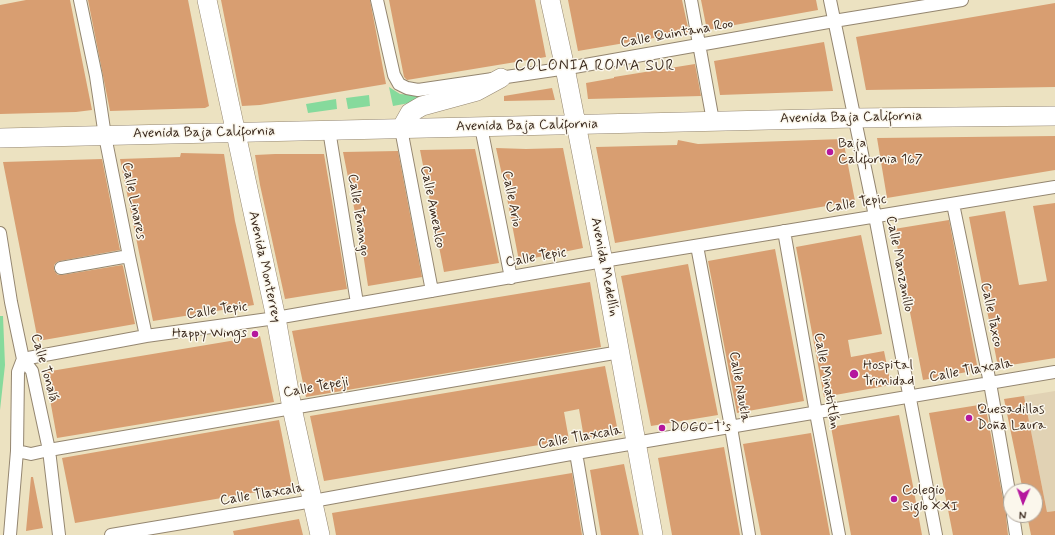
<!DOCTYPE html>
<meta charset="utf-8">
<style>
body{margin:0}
#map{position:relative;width:1055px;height:535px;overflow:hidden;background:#ece2c1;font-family:Mynerve,sans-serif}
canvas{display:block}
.north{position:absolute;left:1003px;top:483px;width:40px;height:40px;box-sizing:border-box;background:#fbf7ec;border:1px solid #aea59a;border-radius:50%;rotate:182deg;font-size:11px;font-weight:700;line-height:16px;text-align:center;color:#3b2a1e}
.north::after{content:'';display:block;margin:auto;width:14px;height:18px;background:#b5179e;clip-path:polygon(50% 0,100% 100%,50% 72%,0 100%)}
</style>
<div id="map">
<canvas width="1055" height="535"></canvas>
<div class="north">N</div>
</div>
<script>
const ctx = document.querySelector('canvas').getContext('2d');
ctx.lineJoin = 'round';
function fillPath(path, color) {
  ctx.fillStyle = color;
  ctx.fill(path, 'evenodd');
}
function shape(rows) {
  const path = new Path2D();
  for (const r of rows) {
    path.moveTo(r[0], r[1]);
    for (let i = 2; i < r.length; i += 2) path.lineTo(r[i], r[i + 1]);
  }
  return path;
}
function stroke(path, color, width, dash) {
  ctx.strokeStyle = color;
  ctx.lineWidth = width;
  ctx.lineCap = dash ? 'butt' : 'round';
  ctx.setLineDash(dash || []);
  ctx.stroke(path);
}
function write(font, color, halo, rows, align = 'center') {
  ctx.font = font + ' Mynerve,sans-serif';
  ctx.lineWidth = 3;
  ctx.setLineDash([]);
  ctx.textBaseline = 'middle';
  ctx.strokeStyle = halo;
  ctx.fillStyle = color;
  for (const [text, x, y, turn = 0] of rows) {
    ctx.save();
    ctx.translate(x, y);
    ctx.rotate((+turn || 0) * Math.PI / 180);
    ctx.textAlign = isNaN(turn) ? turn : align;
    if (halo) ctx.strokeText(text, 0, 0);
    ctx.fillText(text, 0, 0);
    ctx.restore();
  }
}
const built = shape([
 [1055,391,1055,511,1047,512,1024,396]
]);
const green = shape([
 [389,87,400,94,411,95,438,92,426,100,393,106],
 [369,95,370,106,348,109,346,98],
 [336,99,337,109,308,113,306,104],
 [0,316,3,316,5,365,0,410]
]);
const building = shape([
 [26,0,70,0,92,110,76,112,0,114,0,5],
 [88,0,188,0,209,106,205,108,110,111],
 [221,0,370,0,386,84,260,105,242,106],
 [389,0,535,0,546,57,407,80,404,77],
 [568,0,682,0,689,32,578,51],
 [701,0,816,0,818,10,707,30],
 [1055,3,1055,87,866,90,856,37],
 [824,42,833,91,720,95,714,61],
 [695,64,701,96,588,99,586,83,614,78,614,77],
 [552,88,555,100,504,101,504,96],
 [1055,136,1055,170,887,198,877,138],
 [843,139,855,201,615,243,596,147,677,145,678,140,698,144],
 [496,148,526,149,563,148,583,248,519,261,506,193],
 [475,149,499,263,444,272,420,150],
 [398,151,422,277,368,286,363,253,343,152],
 [181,153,224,154,235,221,254,305,153,321,120,159,180,157],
 [275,154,324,154,347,289,285,299,260,185,255,155],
 [102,159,120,250,60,261,57,262,54,265,54,270,56,273,58,275,62,275,122,265,123,266,135,324,38,341,3,162],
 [1055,203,1055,358,998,367,969,217,1005,211,1019,285,1047,281,1033,206],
 [949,220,978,370,923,380,894,229],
 [861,235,882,334,848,340,851,357,884,351,891,385,824,397,796,247],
 [775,249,804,401,737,413,708,261],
 [688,264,718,415,651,426,621,276],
 [590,282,601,347,306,397,292,331],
 [260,336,274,402,57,438,45,372],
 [605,366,618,432,584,438,579,409,564,412,569,440,324,481,310,416],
 [1024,396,1047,512,1055,511,1055,535,1031,535,1027,515,1035,515,1035,491,1023,491,1004,399],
 [985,404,1004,504,1006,512,1006,516,1008,535,953,535,929,413],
 [899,415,913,486,922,535,851,535,831,427],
 [279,420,292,486,75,523,62,458],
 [811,433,830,535,761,535,743,444],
 [724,447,740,535,672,535,658,458],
 [624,464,639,535,601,535,590,470],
 [572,473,582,535,336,535,332,513],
 [31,477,33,477,43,528,26,531],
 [299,519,303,535,234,535,233,531]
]);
const minor = shape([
 [80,0,96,76,105,136,129,256,146,336],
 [377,0,394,75,399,84,407,88,418,90,574,67,834,21,962,0],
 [691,0,713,121],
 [830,0,875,216,936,535],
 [481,127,511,278],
 [401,129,432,291],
 [329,130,357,303],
 [953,204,990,383,1011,503],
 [784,231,816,413,839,535],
 [0,233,11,302,23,359,32,371,49,450,59,535],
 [697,246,731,427,749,535],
 [61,268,129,256],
 [23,359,146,336,276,318,603,261,1055,187],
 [17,451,31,454,49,450,292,408,620,352],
 [576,453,590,535],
 [1013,515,1016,535],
 [10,535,17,451,18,372,23,359],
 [111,535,313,501,576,453,1055,372]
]);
const primary = shape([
 [207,0,276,318,292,408,320,535],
 [550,0,565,68,603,261,653,535],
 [401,129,410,113,422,106,477,91,501,78],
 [0,138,854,118,1055,116]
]);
const markers = [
 [830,152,4,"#b5179e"],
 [255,334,4,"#b5179e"],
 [854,374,5,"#b5179e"],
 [969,418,4,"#b5179e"],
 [662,428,4,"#b5179e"],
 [894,499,4,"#b5179e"]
];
const streetNames = [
 ["Calle Quintana Roo",677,34,-10],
 ["Avenida Baja California",851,118,-1],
 ["Avenida Baja California",527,126,-1],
 ["Avenida Baja California",204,133,-1],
 ["Calle Ario",511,199,79],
 ["Calle Linares",133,201,79],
 ["Calle Tepic",856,204,-9],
 ["Calle Amealco",432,207,79],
 ["Calle Tenango",358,215,81],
 ["Calle Tepic",536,258,-10],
 ["Calle Manzanillo",899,264,79],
 ["Avenida Monterrey",264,267,78],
 ["Avenida Medellín",604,267,79],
 ["Calle Tepic",217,311,-8],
 ["Calle Taxco",991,315,78],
 ["Calle Tonalá",44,368,74],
 ["Calle Tlaxcala",971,371,-10],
 ["Calle Minatitlán",826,381,80],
 ["Calle Nautla",739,387,80],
 ["Calle Tepeji",316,388,-10],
 ["Calle Tlaxcala",580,438,-10],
 ["Calle Tlaxcala",262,495,-9]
];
const poiNames = [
 ["Baja",838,144],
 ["California 167",838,160],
 ["Happy Wings",247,334,"right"],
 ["Hospital",863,366],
 ["Trinidad",863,382],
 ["Quesadillas",977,410],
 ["Doña Laura",977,426],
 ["DOGO-T’s",670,428],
 ["Colegio",902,491],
 ["Siglo XXI",902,507]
];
const neighbourhoodNames = [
 ["COLONIA ROMA SUR",595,67]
];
fillPath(built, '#e1d2b4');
fillPath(green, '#86da9c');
fillPath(building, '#d89e71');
stroke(minor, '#948670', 14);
stroke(primary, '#948670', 20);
stroke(minor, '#fff', 12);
stroke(primary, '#fff', 19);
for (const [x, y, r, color] of markers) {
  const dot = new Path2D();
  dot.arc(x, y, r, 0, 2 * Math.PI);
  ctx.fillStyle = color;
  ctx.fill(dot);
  stroke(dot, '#fbf7ec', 1.5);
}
write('14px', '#3b2a1e', '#fbf7ec', streetNames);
write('14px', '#3b2a1e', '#fbf7ec', poiNames, 'left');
ctx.letterSpacing = '1px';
write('15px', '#3b2a1e', '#fbf7ec', neighbourhoodNames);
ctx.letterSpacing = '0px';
</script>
